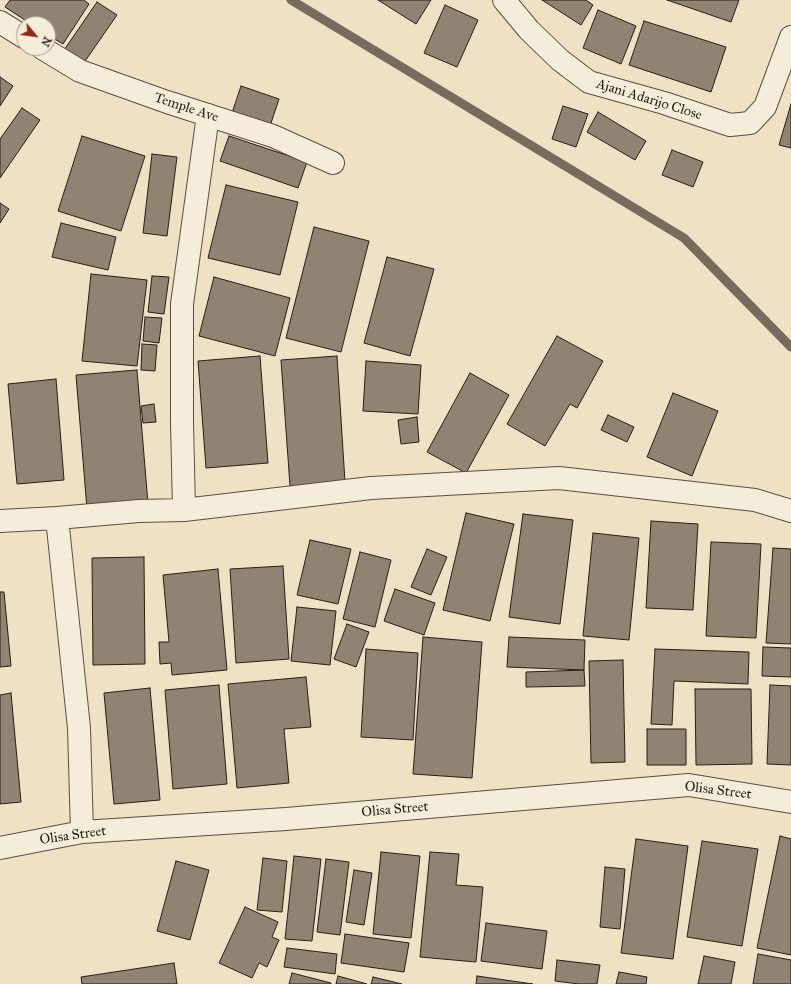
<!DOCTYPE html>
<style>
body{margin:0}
#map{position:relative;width:791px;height:984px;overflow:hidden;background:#efe1c4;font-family:"IM FELL Great Primer",serif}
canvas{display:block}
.north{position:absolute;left:16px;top:16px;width:40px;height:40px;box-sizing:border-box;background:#f5ecd9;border:1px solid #a3998c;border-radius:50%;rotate:119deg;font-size:11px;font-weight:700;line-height:16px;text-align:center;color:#291d18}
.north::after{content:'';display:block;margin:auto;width:14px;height:18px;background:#8f2418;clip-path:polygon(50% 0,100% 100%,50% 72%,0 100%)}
</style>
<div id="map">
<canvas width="791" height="984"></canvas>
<div class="north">N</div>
</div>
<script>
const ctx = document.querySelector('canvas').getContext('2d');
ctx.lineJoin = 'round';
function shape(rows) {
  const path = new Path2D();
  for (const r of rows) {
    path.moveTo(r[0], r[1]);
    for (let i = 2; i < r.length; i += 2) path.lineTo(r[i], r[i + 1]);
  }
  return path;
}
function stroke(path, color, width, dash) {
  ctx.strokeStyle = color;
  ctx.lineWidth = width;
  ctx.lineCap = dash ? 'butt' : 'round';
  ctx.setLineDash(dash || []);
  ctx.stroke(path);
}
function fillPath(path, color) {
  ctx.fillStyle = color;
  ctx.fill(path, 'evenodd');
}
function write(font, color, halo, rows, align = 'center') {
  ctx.font = font + ' "IM FELL Great Primer",serif';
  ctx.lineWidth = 3;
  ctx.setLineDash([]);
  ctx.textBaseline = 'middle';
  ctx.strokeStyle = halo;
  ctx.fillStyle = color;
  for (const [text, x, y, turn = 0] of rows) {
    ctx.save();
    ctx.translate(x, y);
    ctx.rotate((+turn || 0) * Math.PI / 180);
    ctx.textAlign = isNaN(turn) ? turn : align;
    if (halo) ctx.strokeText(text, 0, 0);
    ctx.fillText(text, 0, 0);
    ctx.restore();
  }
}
const stream = shape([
 [291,0,684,238,791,347]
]);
const building = shape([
 [10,0,84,0,89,4,63,44,48,35,48,24,31,24,5,7,10,0],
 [378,0,431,0,416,24,378,0],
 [542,0,586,0,593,5,581,25,542,0],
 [667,0,739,0,731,22,667,0],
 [97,2,117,15,81,67,62,53,97,2],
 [445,5,478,20,457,67,424,53,445,5],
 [598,10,636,26,621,64,583,48,598,10],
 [644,21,726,47,711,92,629,65,644,21],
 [0,77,13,86,0,106,0,77],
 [241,86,279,99,269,129,231,116,241,86],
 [791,104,791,148,779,145,791,104],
 [563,106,588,114,576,147,552,139,563,106],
 [22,108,40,120,0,178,0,139,22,108],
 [598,112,646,141,635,160,587,132,598,112],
 [82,136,145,156,121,231,58,211,82,136],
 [229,136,307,162,298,188,220,161,229,136],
 [672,150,703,162,693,187,662,175,672,150],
 [152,154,177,157,167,236,143,233,152,154],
 [226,185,298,202,280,275,208,258,226,185],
 [0,203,9,209,0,223,0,203],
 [61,223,116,237,108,270,52,257,61,223],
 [314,227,369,241,341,352,286,338,314,227],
 [387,257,434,269,410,356,364,343,387,257],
 [91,274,147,280,137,366,82,361,91,274],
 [152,276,169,277,164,314,148,312,152,276],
 [214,277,290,298,275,356,199,336,214,277],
 [145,317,162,318,159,343,143,341,145,317],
 [557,336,603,361,577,408,570,404,545,446,507,424,557,336],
 [142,344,157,345,155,371,141,370,142,344],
 [260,356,268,463,206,468,198,361,260,356],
 [337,356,345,482,290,486,281,360,337,356],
 [366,361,421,365,418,414,363,411,366,361],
 [137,370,148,504,87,509,76,375,137,370],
 [470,373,509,395,466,473,427,452,470,373],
 [56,379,64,480,17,484,8,384,56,379],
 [673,393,718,411,692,476,647,457,673,393],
 [154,404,156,422,143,423,141,406,154,404],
 [608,415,634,427,627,442,601,430,608,415],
 [417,417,419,442,401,444,398,420,417,417],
 [466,513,514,524,490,621,443,610,466,513],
 [523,514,573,520,560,624,509,617,523,514],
 [651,521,698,524,693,610,646,608,651,521],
 [593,533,639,538,629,640,583,636,593,533],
 [310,540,351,549,338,604,297,595,310,540],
 [711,542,761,544,756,638,706,636,711,542],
 [773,548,791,549,791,644,766,643,773,548],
 [427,549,447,557,431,595,411,587,427,549],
 [360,552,391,560,375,627,343,619,360,552],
 [144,557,145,664,93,665,92,558,144,557],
 [283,566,289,659,236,663,230,569,283,566],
 [218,569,227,670,172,675,171,663,160,664,159,642,169,642,163,575,218,569],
 [395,589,435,603,424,635,384,621,395,589],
 [0,592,4,592,11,666,0,667,0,592],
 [297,607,336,611,330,665,291,661,297,607],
 [347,624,369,632,356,667,334,659,347,624],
 [423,637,482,642,472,778,413,774,423,637],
 [509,637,585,640,584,670,507,667,509,637],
 [763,647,791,648,791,677,762,676,763,647],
 [366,649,418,653,413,740,361,737,366,649],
 [655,649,749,652,748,684,674,681,672,725,651,724,655,649],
 [623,660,625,762,591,763,589,661,623,660],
 [584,670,585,686,526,687,526,672,584,670],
 [306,677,311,727,284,729,289,783,237,788,228,684,306,677],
 [219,685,227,784,173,789,165,690,219,685],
 [770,685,791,686,791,765,767,764,770,685],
 [150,688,160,800,114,804,104,693,150,688],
 [695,689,751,689,752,764,696,765,695,689],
 [11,693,21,802,0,804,0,695,11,693],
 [647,729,686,729,686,765,647,765,647,729],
 [780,836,791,839,791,955,757,948,780,836],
 [636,839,688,846,673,959,621,953,636,839],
 [702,841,758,849,742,946,687,937,702,841],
 [381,852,420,856,411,938,373,934,381,852],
 [430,852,459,854,456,885,483,887,476,962,420,957,430,852],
 [294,856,321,859,312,941,285,939,294,856],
 [263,858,287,861,282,912,257,910,263,858],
 [326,859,349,862,340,935,317,932,326,859],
 [176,861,209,870,190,940,157,931,176,861],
 [605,867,625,869,620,929,600,927,605,867],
 [354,870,372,873,364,925,346,922,354,870],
 [245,907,278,922,272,937,279,940,267,967,259,963,252,978,219,963,245,907],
 [486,923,547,931,542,969,481,961,486,923],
 [345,934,409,943,404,972,341,963,345,934],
 [287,948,337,954,335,974,284,967,287,948],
 [758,954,791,960,791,984,753,984,758,954],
 [704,956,735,962,731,984,698,984,704,956],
 [557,960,600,965,597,984,579,984,555,981,557,960],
 [174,963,177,984,82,984,81,977,174,963],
 [619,972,647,977,646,984,616,984,619,972],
 [292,973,331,983,331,984,289,984,292,973],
 [338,976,367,984,336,984,338,976],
 [477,976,533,984,476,984,477,976],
 [373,977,402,984,371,984,373,977]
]);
const street = shape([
 [504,0,529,30,560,60,589,82,664,103,730,125,750,123,765,107,791,37],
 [0,22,24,37],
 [42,48,80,71,167,102,273,136,333,163],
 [184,510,182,422,182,304,208,115],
 [57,518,79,728,82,832],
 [0,521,57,518,139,511,184,510,371,488,559,478,755,500,791,511],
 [0,848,82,832,286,819,689,785,791,802]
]);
const streetNames = [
 ["Ajani Adarijo Close",649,100,17],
 ["Temple Ave",186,108,18],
 ["Olisa Street",718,791,7],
 ["Olisa Street",395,810,-5],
 ["Olisa Street",73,836,-8]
];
stroke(stream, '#786a5c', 9);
fillPath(building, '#908371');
stroke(building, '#291d18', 1);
stroke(street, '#5a4e43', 24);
stroke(street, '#f5ecd9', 22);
write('14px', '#291d18', '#f5ecd9', streetNames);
</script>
